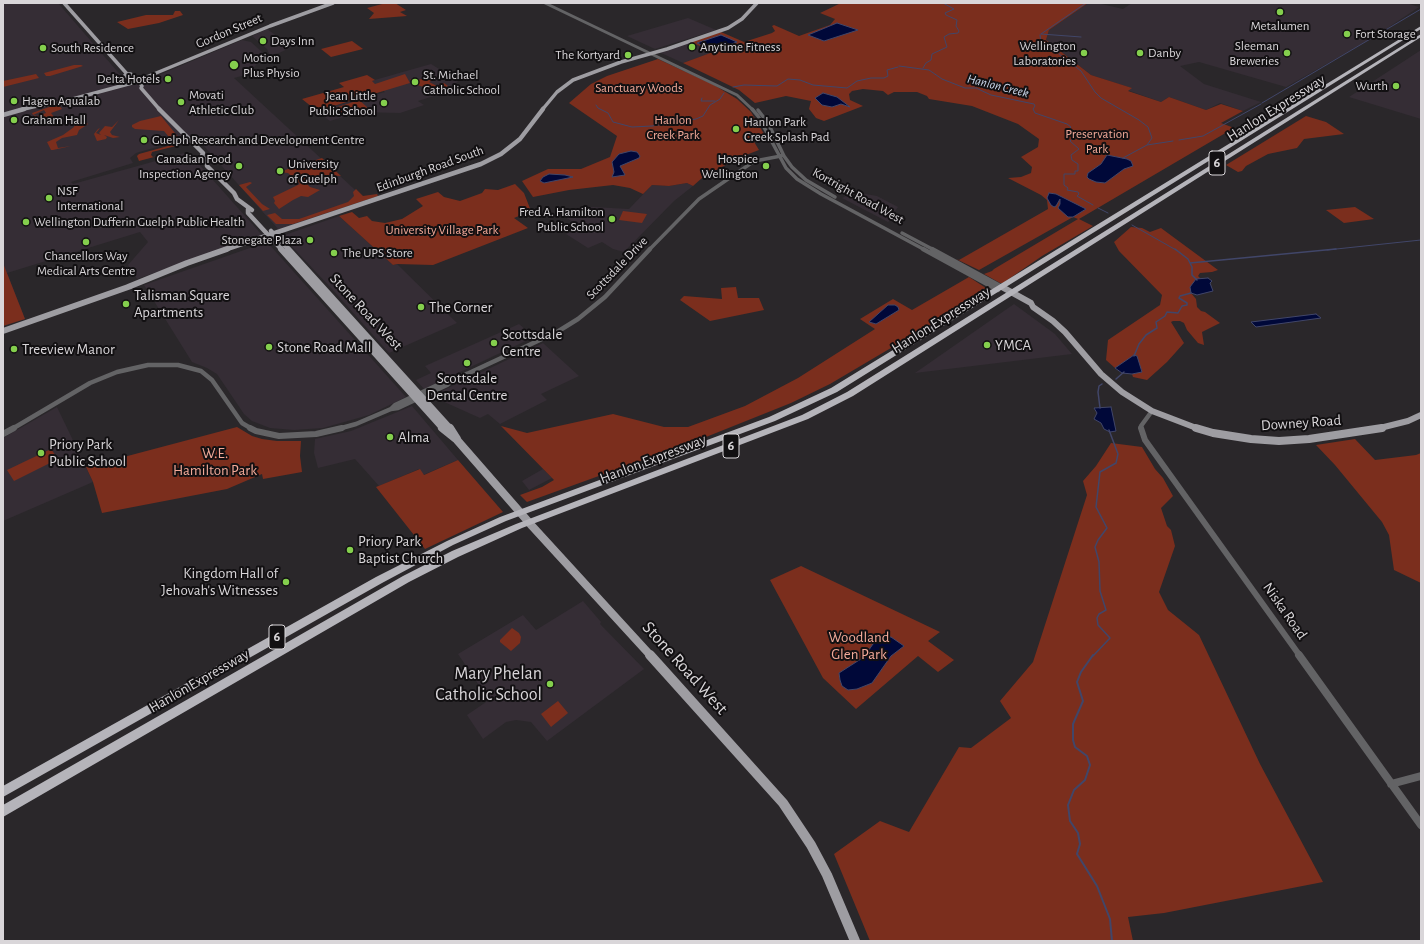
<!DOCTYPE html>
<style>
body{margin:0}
#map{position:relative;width:1424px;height:944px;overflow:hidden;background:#2a272a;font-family:"Alegreya Sans",sans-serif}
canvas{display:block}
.frame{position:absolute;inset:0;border:4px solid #d9d6d9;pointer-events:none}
</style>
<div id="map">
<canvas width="1424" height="944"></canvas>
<div class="frame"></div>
</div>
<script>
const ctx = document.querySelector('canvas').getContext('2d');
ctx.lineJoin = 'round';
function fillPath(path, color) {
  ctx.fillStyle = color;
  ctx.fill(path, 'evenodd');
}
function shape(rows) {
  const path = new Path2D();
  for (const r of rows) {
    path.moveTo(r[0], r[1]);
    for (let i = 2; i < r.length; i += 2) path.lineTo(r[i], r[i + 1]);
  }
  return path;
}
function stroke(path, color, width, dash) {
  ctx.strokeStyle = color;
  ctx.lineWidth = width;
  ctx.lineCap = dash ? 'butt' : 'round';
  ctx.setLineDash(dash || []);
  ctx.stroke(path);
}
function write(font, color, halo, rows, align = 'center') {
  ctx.font = font + ' "Alegreya Sans",sans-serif';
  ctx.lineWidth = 4;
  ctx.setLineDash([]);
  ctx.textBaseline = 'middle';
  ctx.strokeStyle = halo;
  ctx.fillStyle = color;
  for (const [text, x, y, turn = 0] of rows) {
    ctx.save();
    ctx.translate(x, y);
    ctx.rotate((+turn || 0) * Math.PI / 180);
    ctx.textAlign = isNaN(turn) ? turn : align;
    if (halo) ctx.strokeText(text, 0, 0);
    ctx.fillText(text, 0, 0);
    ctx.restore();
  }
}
const built = shape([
 [3,3,58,3,130,86,147,80,242,40,251,42,262,52,262,57,249,74,234,78,366,200,279,230,195,136,136,153,130,158,133,163,71,182,73,184,188,152,262,235,137,279,128,265,148,242,140,232,7,273,25,319,3,326],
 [1088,3,1097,3,1123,9,1132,3,1406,3,1419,7,1374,37,1286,87,1199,62,1180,66,1204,84,1261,102,1243,111,1220,103,1206,110,1169,97,1161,102,1127,90,1131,88,1091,75,1046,40,1049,30],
 [688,18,716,30,655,49,627,36],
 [267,29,292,47,279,53,270,55,267,49,252,36],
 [691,42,714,52,683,63,659,52],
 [1421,50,1421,119,1349,97],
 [431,64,449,75,463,77,456,83,438,92,434,96,418,101,424,105,400,113,360,112,330,121,317,111,385,92,371,81],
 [687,183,693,186,674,201,624,252,613,249,602,242,588,248,566,234,581,227,557,212,593,207,629,209,652,185,669,186],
 [854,192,877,196,898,207,895,211,894,218,888,222,842,198],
 [339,216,393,265,397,264,457,323,389,353,332,289,282,236],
 [267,242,293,271,406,397,369,415,323,428,294,430,270,428,252,421,244,414,217,374,207,368,192,362,144,285],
 [1014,304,1055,334,1072,354,915,373],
 [519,324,534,337,424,389,416,380,431,373,425,366],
 [543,343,579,376,541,394,547,400,500,424,488,414,480,418,431,396],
 [412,406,458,460,423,475,419,469,379,486,355,459,318,468,314,453,315,439,351,431],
 [57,407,93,482,3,521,3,438],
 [543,469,552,478,529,490,522,481],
 [583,601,601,622,600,624,644,669,547,741,531,722,516,720,506,722,483,739,467,715,489,700,458,654,523,615,536,630]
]);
const green = shape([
 [386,3,395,3,406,10,400,12,407,16,369,19,374,13,367,8],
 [841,3,1088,3,1049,30,1046,40,1091,75,1132,88,1128,91,1161,102,1169,97,1206,110,1221,104,1243,111,1221,123,1234,128,1079,219,1093,226,1042,256,1003,283,1000,283,984,274,992,271,994,269,1078,219,1073,217,979,270,956,259,959,260,1048,209,1047,200,1041,195,1008,178,1021,177,1031,173,1032,167,1021,157,1038,147,1039,139,1018,124,972,106,929,99,927,96,917,92,894,92,888,95,883,91,863,89,852,91,849,94,850,100,863,106,824,121,816,118,809,109,811,101,786,96,755,103,739,90,683,63,713,52,691,42,721,32,744,42,772,33,775,31,772,26,774,25,799,36,830,25,835,19,820,13],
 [175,11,180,11,183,15,159,23,128,29,117,22,146,15,173,15],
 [352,41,363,49,331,57,321,49],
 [658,59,714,85,737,99,751,112,767,139,753,140,759,150,738,158,702,178,693,186,687,183,669,186,652,185,643,194,630,188,613,185,569,190,533,197,522,181,548,169,581,169,610,157,617,136,569,103,591,84,607,76],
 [74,65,81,65,83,66,50,76,46,76,44,73],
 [36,74,39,78,3,87,3,81],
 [405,74,410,83,317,111,302,99,344,87,339,83,367,75,375,80,372,81,375,84],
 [425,78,433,80,429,82,437,86,444,83,448,86,437,91,414,84,410,79,418,80],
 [359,100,367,107,366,109,342,115,335,108],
 [58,104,62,109,51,113,55,118,52,119,59,118,34,124,37,122,34,115,37,116,46,113,44,110,33,115,32,113],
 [161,116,184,144,152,152,151,155,153,157,158,156,139,161,137,156,139,154,168,146,173,142,164,131,135,129,132,127,132,125,140,121],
 [1306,116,1326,122,1344,134,1304,139,1297,148,1268,154,1246,166,1242,171,1238,172,1226,165],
 [82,119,88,124,79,130,77,135,62,138,56,142,58,148,71,146,53,150,51,150,47,142,63,135,74,127,76,121],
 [119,120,110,132,112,135,120,137,113,138,104,135,107,137,106,139,97,141,94,134,98,129,100,128,96,133,101,135,99,133,105,126,112,127],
 [322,158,341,176,324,175,315,178,307,184,310,187,320,190,308,197,301,196,293,200,279,209,274,203,275,201,273,197,300,184,288,173,279,172],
 [250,182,252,183,246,187,262,204,270,209,263,211,239,185],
 [515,184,524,193,531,211,514,218,528,228,433,265,397,264,393,265,339,216,352,212,359,218,367,216,372,221,385,223,402,219,423,206,416,199,438,192,444,197,460,201,482,193,485,189,498,190],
 [356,189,363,196,377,194,378,196,293,224,276,224,267,215,275,213,282,219,299,219,348,202,354,196,353,192],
 [1355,207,1374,219,1344,223,1326,210],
 [623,211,647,214,642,223,619,220],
 [1131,227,1142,228,1150,232,1161,228,1218,270,1212,272,1200,273,1198,276,1201,279,1196,279,1191,293,1196,299,1197,307,1201,311,1205,312,1220,323,1202,332,1204,345,1198,343,1187,330,1184,323,1180,321,1173,321,1171,322,1184,343,1167,362,1147,380,1133,377,1132,374,1142,371,1134,356,1115,368,1106,360,1108,340,1160,305,1162,295,1119,251,1114,242],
 [3,263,25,319,3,326],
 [969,277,989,290,830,384,791,403,701,439,527,502,520,495,542,487,554,480,501,426,527,433,613,414,664,427,688,427,745,406,798,378,875,329,860,319,893,299,912,310],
 [736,287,738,298,759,298,764,310,710,321,680,300,684,296,722,299,721,288],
 [237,427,252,436,262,439,277,441,301,441,300,456,302,472,263,479,262,474,227,489,102,513,93,482,86,467],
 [1355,439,1375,460,1416,455,1421,453,1421,583,1394,570,1389,535,1382,522,1335,465,1316,445],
 [1111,443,1142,447,1155,469,1163,478,1173,496,1161,508,1167,526,1171,530,1175,546,1159,592,1168,610,1199,635,1260,764,1323,882,1164,913,1128,917,1133,941,870,941,834,854,880,821,909,832,959,747,971,748,1011,718,1000,701,1033,662,1087,495,1083,481,1096,466],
 [51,449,58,459,14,481,7,470],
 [458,460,503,512,425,549,376,487,420,469,424,475],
 [801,566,940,632,928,641,954,660,938,672,918,656,856,709,823,678,770,580],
 [512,628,519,633,521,637,520,643,511,651,500,642,500,640],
 [558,701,568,713,551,727,541,714]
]);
const water = shape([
 [837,23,858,30,824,41,808,35,837,23],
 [721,35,737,42,715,50,697,43,721,35],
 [823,93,837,97,850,107,841,104,832,107,822,105,815,98,823,93],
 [631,151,637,152,640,156,639,158,620,166,625,175,612,177,614,172,612,162,619,154,631,151],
 [1107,155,1127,159,1131,161,1133,166,1124,169,1105,183,1096,182,1089,179,1087,177,1088,173,1101,164,1107,155],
 [549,174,565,175,573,177,544,183,540,181,543,177,549,174],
 [1049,193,1056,194,1086,209,1073,217,1068,217,1058,208,1060,204,1060,199,1056,206,1054,207,1051,205,1047,198,1049,193],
 [1208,278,1212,281,1210,283,1213,291,1197,295,1191,293,1190,287,1196,279,1208,278],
 [888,305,895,305,898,307,899,310,876,324,869,322,888,305],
 [1316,314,1321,318,1256,327,1251,322,1316,314],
 [1134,355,1137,356,1142,372,1132,374,1122,373,1115,368,1134,355],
 [1111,407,1116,431,1110,432,1104,429,1101,423,1094,419,1097,413,1094,408,1111,407],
 [881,637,891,637,904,646,891,656,872,683,857,689,848,690,842,686,840,680,839,673,864,657,873,644,881,637]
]);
const streamFar2 = shape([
 [1041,34,1086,3],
 [1041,34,1081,37],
 [1040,35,1041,42],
 [1059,54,1081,71,1095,92,1101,98,1139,120,1148,127,1152,138,1147,145],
 [899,66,929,70,942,79,965,88,976,88,991,95,1034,104,1035,106,1033,109,1035,113,1067,124,1071,127,1068,130,1074,137,1070,141,1079,149,1071,155,1072,160,1078,164,1078,171,1075,171,1075,174,1064,174,1064,185,1068,188,1067,190,1078,192,1079,194,1077,196,1093,205],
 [923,68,926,63,931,60,932,54,947,47,944,37,949,34,958,33,959,31,956,26,957,20,946,15,945,13,954,9,943,3],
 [733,87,744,85,777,86,788,79,800,80,813,85,847,88,857,81,871,78,884,78,888,76,887,70,898,67],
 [702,98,701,101,715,101],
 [1262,103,1421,9],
 [596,105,598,108,608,113,613,122,632,127,652,126,696,119,703,116,710,105,720,99,724,93],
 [1179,140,1203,136,1261,104],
 [1123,158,1147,145,1173,141],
 [1098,208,1108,213],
 [1132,225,1176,250],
 [1327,250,1421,240]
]);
const streamFar1 = shape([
 [1175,249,1188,259,1192,267,1192,275,1197,280],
 [1190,263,1336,249],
 [1134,356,1139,344,1146,335,1157,328,1156,322,1165,316,1167,312,1178,313,1182,306,1187,305,1187,303,1179,298,1180,296,1191,293],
 [1116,379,1124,372],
 [1100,408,1098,392,1099,386,1102,384],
 [1093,656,1110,638,1098,625,1097,618,1099,614,1106,610,1100,591,1099,562,1095,547,1098,540,1107,528,1096,507,1100,472,1116,463,1118,454,1109,430]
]);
const stream = shape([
 [1093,655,1081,672,1077,682,1083,701,1073,724,1073,740,1075,747,1087,756,1090,765,1085,780,1074,790,1068,805,1070,821,1078,833,1080,844,1077,854,1097,886,1110,919,1112,941]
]);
const minorFar4 = shape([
 [545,3,737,95,753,110]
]);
const minorFar3 = shape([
 [752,109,758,116,786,168,797,179,821,194,925,250],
 [758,110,768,123,784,156,792,167,806,180,835,197],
 [902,233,934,250],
 [649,250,699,199,750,164,760,160,781,156]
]);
const minorFar2 = shape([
 [923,249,998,290],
 [932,249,1002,287],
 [391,409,395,405,444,382,469,373,557,332,578,319,605,297,650,249],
 [12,429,90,383,117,372,148,365,178,365,201,371,212,380,242,423,252,429],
 [338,429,356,424,391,409,398,408,447,385,453,380],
 [1141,429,1141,426,1152,411]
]);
const minorFar1 = shape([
 [250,428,256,431,279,436,316,434,342,428],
 [1141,428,1145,440,1300,656],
 [3,434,14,428]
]);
const minor = shape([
 [1299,655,1421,825],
 [1391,784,1421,776]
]);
const majorFar4 = shape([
 [64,3,127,74,125,75,127,77],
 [127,74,131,74,137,79,142,86,141,88,160,110],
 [36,106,54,104,132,83,270,26,333,3],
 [20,110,41,105],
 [542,110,557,92,573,80,621,62,667,49,728,28,742,19,757,3]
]);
const majorFar3 = shape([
 [159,109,203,153,202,156,207,162,207,166,234,193,237,199,252,210],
 [3,115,24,109],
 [248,209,248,213,282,250],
 [271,231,289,250],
 [224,250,481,164,501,154,520,139,543,109]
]);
const majorFar2 = shape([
 [281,249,443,429],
 [288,249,451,429],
 [128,287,187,263,227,249],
 [1002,287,1031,303,1033,307,1053,321,1065,332,1101,374,1122,392,1152,411,1199,429],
 [3,331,131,286],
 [1376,429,1408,421,1421,415]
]);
const majorFar1 = shape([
 [442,428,457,440,532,526,651,656],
 [450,428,457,439],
 [1196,428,1213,433,1251,439,1279,441,1309,439,1382,428]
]);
const major = shape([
 [650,655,783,803,811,845,827,875,855,941]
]);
const highway = shape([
 [1421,26,1421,29,837,392,775,421,506,521,453,545,382,583,3,797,3,786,376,577,447,541,500,517,769,417,831,388,1421,26],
 [1421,34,1421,37,853,396,808,419,522,528,458,557,409,582,3,817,3,805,403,576,452,551,516,524,802,415,847,392,1421,34]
]);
const markers = [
 [1280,12,4,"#84cf4d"],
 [1347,34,4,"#84cf4d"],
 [263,41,4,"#84cf4d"],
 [692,47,4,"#84cf4d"],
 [43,48,4,"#84cf4d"],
 [1084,53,4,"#84cf4d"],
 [1140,53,4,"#84cf4d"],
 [1287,53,4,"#84cf4d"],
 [628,55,4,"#84cf4d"],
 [234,65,5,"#84cf4d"],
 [168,79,4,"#84cf4d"],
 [415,82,4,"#84cf4d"],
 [1396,86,4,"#84cf4d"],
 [14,101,4,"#84cf4d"],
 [181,102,4,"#84cf4d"],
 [384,103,4,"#84cf4d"],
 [14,120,4,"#84cf4d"],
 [736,129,4,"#84cf4d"],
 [144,140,4,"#84cf4d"],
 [239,166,4,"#84cf4d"],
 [766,166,4,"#84cf4d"],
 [280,171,4,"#84cf4d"],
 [49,198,4,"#84cf4d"],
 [612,219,4,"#84cf4d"],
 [26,222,4,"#84cf4d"],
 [310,240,4,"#84cf4d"],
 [86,242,4,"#84cf4d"],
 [334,253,4,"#84cf4d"],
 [126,304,4,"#84cf4d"],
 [421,307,4,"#84cf4d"],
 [494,343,4,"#84cf4d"],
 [987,345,4,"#84cf4d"],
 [269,347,4,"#84cf4d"],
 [14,349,4,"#84cf4d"],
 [467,363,4,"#84cf4d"],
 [390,437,4,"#84cf4d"],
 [41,453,4,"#84cf4d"],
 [350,550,4,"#84cf4d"],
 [286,582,4,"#84cf4d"],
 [550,684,4,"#84cf4d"]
];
const farPoinames = [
 ["Metalumen",1280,26,"center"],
 ["Fort Storage",1355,34],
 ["Days Inn",271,41],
 ["Wellington",1076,46,"right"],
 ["Laboratories",1076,61,"right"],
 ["Sleeman",1279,46,"right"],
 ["Breweries",1279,61,"right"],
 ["Anytime Fitness",700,47],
 ["South Residence",51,48],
 ["Danby",1148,53],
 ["The Kortyard",620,55,"right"],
 ["Motion",243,58],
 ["Plus Physio",243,73],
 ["St. Michael",423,75],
 ["Catholic School",423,90],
 ["Delta Hotels",160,79,"right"],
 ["Wurth",1388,86,"right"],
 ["Movati",189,95],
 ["Athletic Club",189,110],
 ["Jean Little",376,96,"right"],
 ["Public School",376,111,"right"],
 ["Hagen Aqualab",22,101],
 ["Graham Hall",22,120],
 ["Hanlon Park",744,122],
 ["Creek Splash Pad",744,137],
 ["Guelph Research and Development Centre",152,140],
 ["Canadian Food",231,159,"right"],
 ["Inspection Agency",231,174,"right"],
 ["Hospice",758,159,"right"],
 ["Wellington",758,174,"right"],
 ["University",288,164],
 ["of Guelph",288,179],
 ["NSF",57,191],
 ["International",57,206],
 ["Fred A. Hamilton",604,212,"right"],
 ["Public School",604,227,"right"],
 ["Wellington Dufferin Guelph Public Health",34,222],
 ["Stonegate Plaza",302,240,"right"],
 ["The UPS Store",342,253],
 ["Chancellors Way",86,256,"center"],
 ["Medical Arts Centre",86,271,"center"]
];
const farStreetnames = [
 ["Gordon Street",229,31,-23],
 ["Edinburgh Road South",430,169,-20],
 ["Kortright Road West",858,196,29],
 ["Scottsdale Drive",617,268,-46]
];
const farWaternames = [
 ["Hanlon Creek",998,86,14]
];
const farParknames = [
 ["Sanctuary Woods",639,88],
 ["Hanlon",673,120],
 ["Creek Park",673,135],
 ["Preservation",1097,134],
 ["Park",1097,149],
 ["University Village Park",442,230]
];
const shields = [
 [1217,163,16],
 [731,446,16],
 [277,637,16]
];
const shieldNames = [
 ["6",1217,163],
 ["6",731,446],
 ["6",277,637]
];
const streetNames = [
 ["Hanlon Expressway",1276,108,-32],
 ["Stone Road West",366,312,47],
 ["Hanlon Expressway",941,320,-32],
 ["Downey Road",1301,423,-4],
 ["Hanlon Expressway",653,459,-21],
 ["Niska Road",1285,611,55],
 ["Hanlon Expressway",199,681,-30]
];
const poiNames = [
 ["Talisman Square",134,295],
 ["Apartments",134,312],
 ["The Corner",429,307],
 ["Scottsdale",502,334],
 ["Centre",502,351],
 ["YMCA",995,345],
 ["Stone Road Mall",277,347],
 ["Treeview Manor",22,349],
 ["Scottsdale",467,378,"center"],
 ["Dental Centre",467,395,"center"],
 ["Alma",398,437],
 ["Priory Park",49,444],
 ["Public School",49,461],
 ["Priory Park",358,541],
 ["Baptist Church",358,558],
 ["Kingdom Hall of",278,573,"right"],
 ["Jehovah's Witnesses",278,590,"right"]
];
const parkNames = [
 ["W.E.",215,453],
 ["Hamilton Park",215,470],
 ["Woodland",859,637],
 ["Glen Park",859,654]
];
const nearStreetnames = [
 ["Stone Road West",685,668,48]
];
const nearPoinames = [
 ["Mary Phelan",542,674],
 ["Catholic School",542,695]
];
fillPath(built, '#352d35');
fillPath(green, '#7b2e1d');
fillPath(water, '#000839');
stroke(water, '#414669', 1);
stroke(streamFar2, '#414669', 1);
stroke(streamFar1, '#414669', 1.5);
stroke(stream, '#414669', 2);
stroke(minorFar4, '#636365', 3);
stroke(minorFar3, '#636365', 3.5);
stroke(minorFar2, '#636365', 4.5);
stroke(minorFar1, '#636365', 6);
stroke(minor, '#636365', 8);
stroke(majorFar4, '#9e9da2', 3.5);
stroke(majorFar3, '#9e9da2', 4.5);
stroke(majorFar2, '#9e9da2', 6);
stroke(majorFar1, '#9e9da2', 8);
stroke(major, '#9e9da2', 10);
fillPath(highway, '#b5b4ba');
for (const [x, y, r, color] of markers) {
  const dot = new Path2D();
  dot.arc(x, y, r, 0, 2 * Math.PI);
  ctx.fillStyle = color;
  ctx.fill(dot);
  stroke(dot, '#121012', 1.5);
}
write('13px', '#d9d6d9', '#121012', farPoinames, 'left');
write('13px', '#d9d6d9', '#121012', farStreetnames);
write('italic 13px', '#ccd9ec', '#121012', farWaternames);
write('13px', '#f3aa99', '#121012', farParknames);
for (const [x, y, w] of shields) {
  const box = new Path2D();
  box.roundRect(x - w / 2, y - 12, w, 24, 3);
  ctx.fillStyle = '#121012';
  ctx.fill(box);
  stroke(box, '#d9d6d9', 1);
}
write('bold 14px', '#d9d6d9', null, shieldNames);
write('15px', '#d9d6d9', '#121012', streetNames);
write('15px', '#d9d6d9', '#121012', poiNames, 'left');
write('15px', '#f3aa99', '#121012', parkNames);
write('18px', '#d9d6d9', '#121012', nearStreetnames);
write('18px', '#d9d6d9', '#121012', nearPoinames, 'right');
</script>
